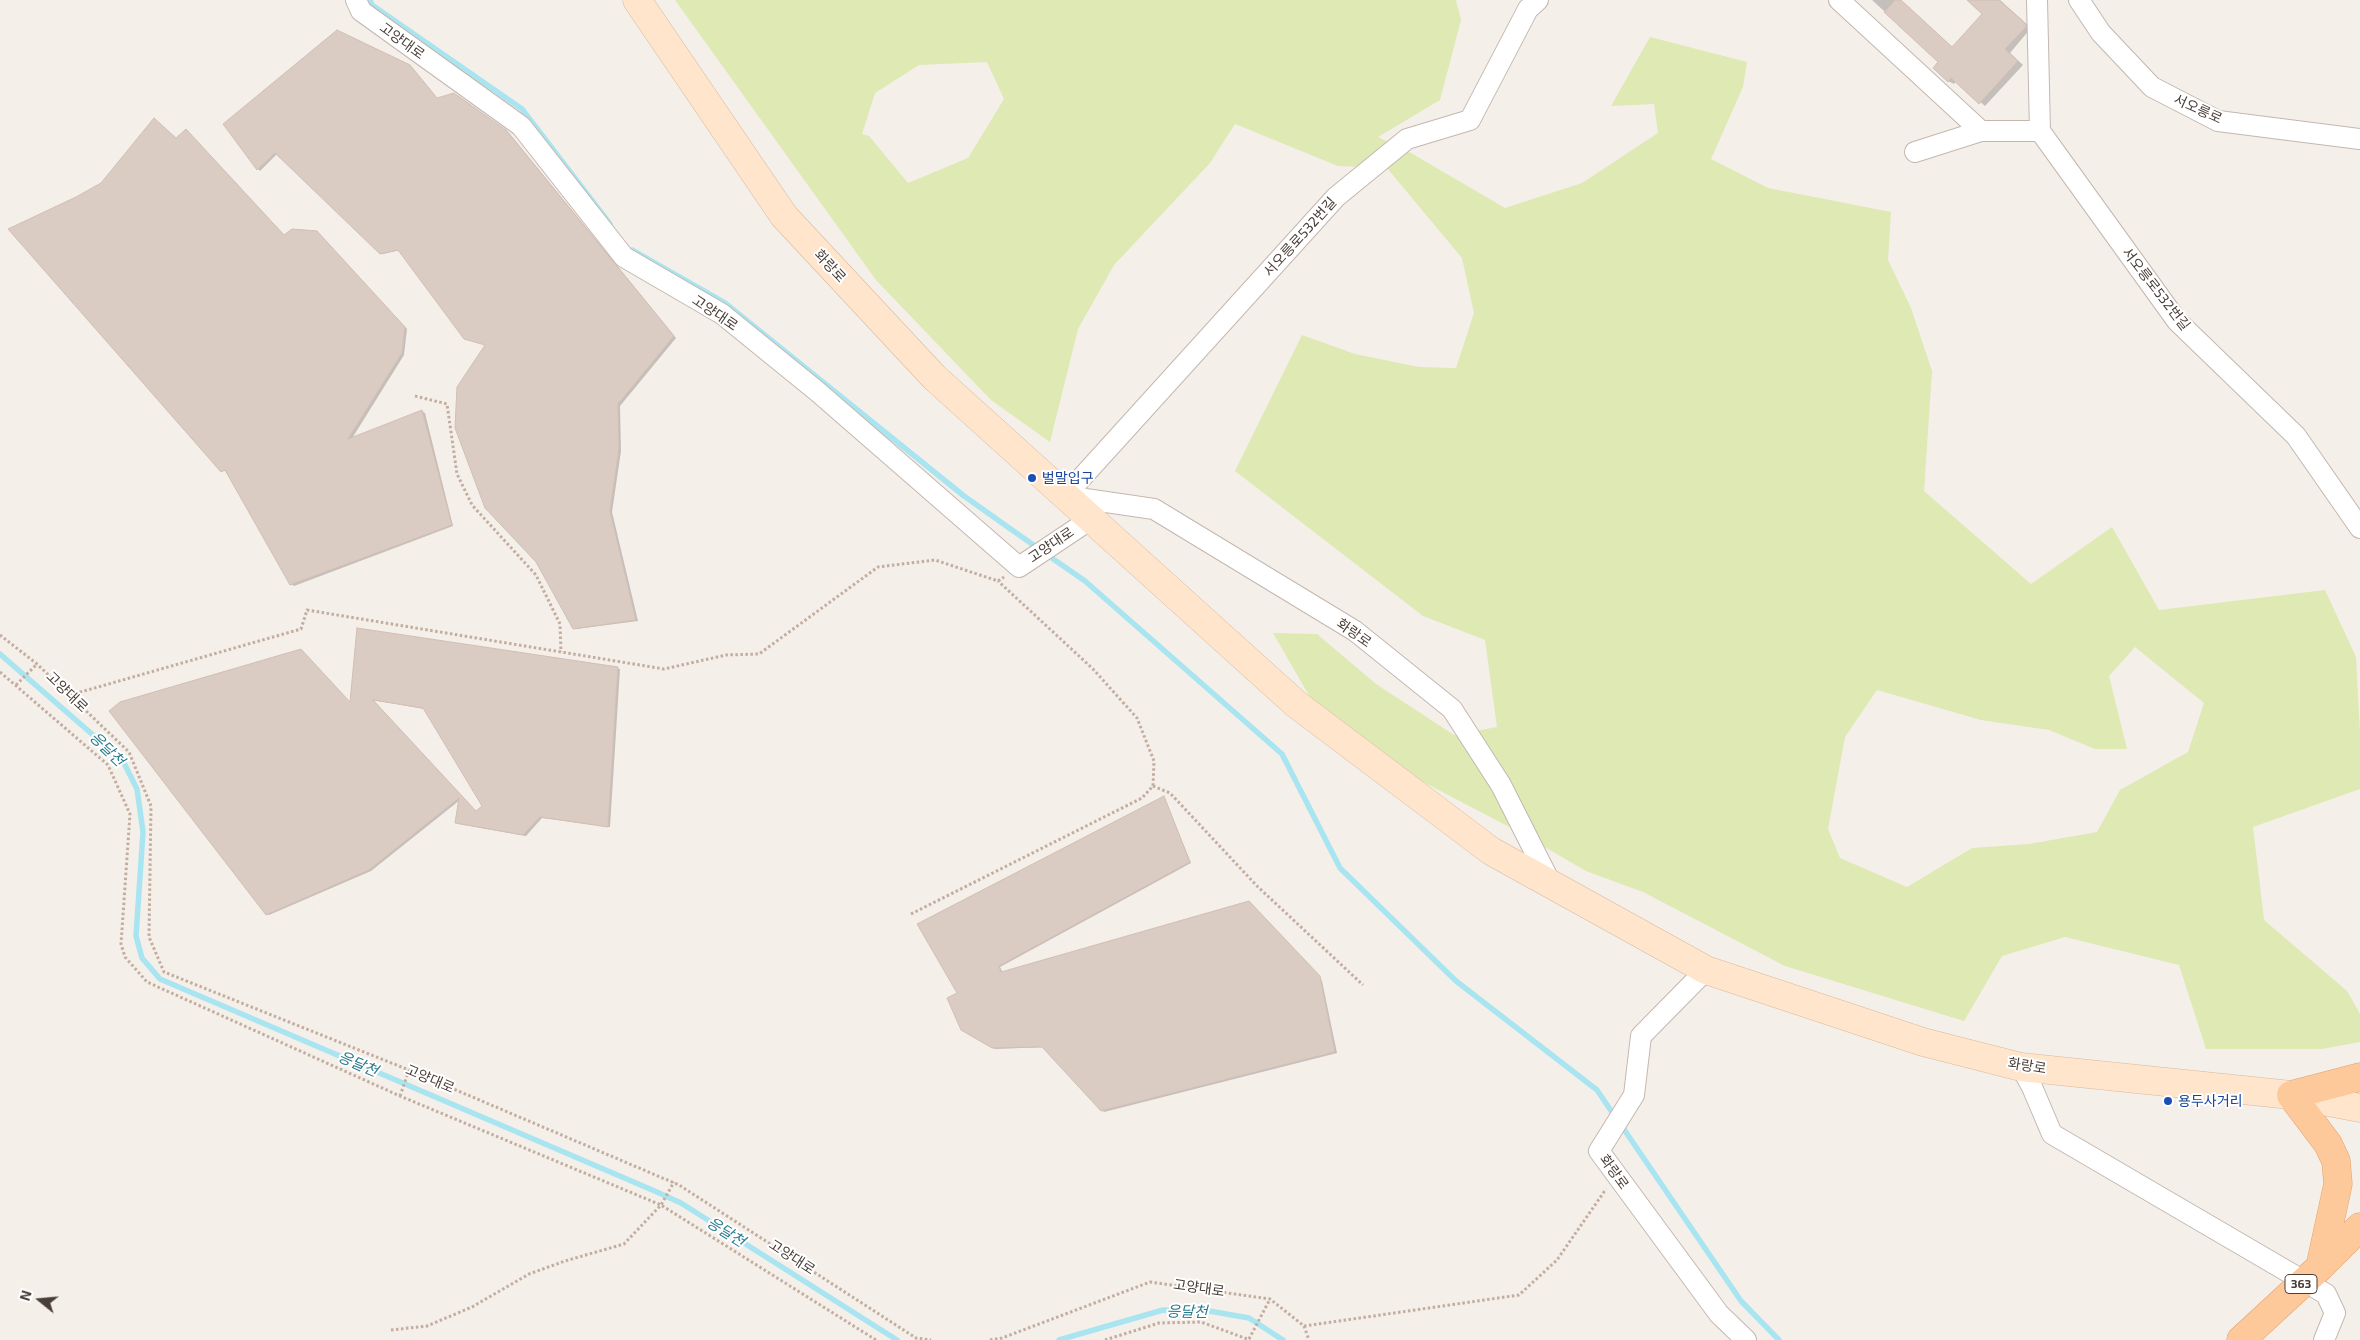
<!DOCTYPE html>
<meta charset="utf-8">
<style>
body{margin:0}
#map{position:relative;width:2360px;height:1340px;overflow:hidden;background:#f5efea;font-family:"Exo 2",sans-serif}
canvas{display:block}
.north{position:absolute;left:15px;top:1275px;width:50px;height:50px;-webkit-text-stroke:4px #fff;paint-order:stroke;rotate:287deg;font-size:14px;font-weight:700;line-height:20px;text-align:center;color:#493e38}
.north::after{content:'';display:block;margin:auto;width:18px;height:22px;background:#493e38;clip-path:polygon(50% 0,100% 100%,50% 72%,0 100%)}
</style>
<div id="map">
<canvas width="2360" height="1340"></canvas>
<div class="north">N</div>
</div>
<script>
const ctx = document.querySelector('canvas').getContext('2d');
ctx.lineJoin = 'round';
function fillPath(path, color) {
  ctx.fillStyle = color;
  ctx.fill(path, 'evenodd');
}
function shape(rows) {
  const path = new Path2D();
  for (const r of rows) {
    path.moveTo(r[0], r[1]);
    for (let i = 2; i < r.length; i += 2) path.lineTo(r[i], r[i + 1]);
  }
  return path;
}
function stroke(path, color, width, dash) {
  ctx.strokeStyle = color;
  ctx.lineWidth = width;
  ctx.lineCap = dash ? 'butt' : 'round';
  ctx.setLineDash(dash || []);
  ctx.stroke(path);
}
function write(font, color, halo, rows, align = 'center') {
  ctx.font = font + ' "Exo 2","Noto Sans KR",sans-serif';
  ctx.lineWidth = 4;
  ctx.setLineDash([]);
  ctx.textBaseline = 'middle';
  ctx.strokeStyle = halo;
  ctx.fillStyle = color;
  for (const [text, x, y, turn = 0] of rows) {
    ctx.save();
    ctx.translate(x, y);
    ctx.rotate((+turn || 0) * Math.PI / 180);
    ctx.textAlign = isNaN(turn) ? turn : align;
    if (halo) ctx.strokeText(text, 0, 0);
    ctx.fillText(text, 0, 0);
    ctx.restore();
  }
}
const green = shape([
 [675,0,1456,0,1461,20,1440,100,1378,137,1411,153,1505,208,1582,183,1658,133,1654,104,1611,106,1650,37,1747,62,1743,87,1711,159,1768,188,1891,212,1888,260,1911,308,1932,371,1924,491,2031,584,2112,527,2159,610,2325,590,2356,657,2360,733,2360,789,2253,827,2264,920,2347,991,2360,1014,2360,1042,2322,1049,2206,1049,2179,965,2065,937,2002,956,1964,1021,1785,966,1643,892,1586,871,1519,832,1402,771,1311,699,1273,633,1317,634,1376,684,1454,735,1497,727,1485,640,1423,616,1235,471,1302,335,1355,354,1419,367,1456,368,1474,313,1462,258,1387,168,1338,166,1235,124,1210,163,1114,265,1078,329,1050,442,991,400,876,280],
 [987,62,1004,99,968,158,908,183,869,136,862,134,875,93,919,65],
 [2135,647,2204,703,2188,752,2120,790,2097,832,2029,844,1972,848,1907,887,1840,858,1828,829,1845,737,1877,690,1981,720,2049,730,2095,749,2127,749,2109,676]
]);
const shadow = shape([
 [1872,0,1901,0,1953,48,1984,14,1970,0,2000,0,2031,28,2010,53,2023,65,1985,106,1956,81,1954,84,1948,81,1940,62],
 [412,68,438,99,457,95,509,133,676,338,620,406,621,451,612,512,638,621,576,629,574,628,486,345,400,250,383,254,380,253,277,154,260,171,258,169,225,124],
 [186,130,285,236,319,234,407,329,404,355,351,440,422,411,425,413,453,526,294,586,291,584,227,471,222,471,176,139],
 [358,629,620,669,610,827,542,818,526,836,459,824,457,822,460,800,371,871,269,915,266,914,301,650,351,704],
 [373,700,424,709,484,806,476,812],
 [1164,798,1191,863,1000,967,1003,973,1248,902,1322,981,1337,1053,1104,1112,1045,1047,995,1049,962,1029,959,994]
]);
const stream = shape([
 [370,0,372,5,522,109,610,224],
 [632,250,725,303,964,496,1039,549],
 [1046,554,1085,581,1282,754,1340,868,1456,981,1597,1090,1616,1118],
 [0,654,123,761,137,789,143,832,136,936,142,958,160,979,657,1192,681,1203,897,1340],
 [1621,1125,1741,1301,1779,1340],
 [1059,1340,1163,1310,1209,1311,1249,1318,1283,1340]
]);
const building = shape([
 [1895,0,1901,0,1952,47,1982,14,1967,0,1999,0,2026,24,2026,27,2005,49,2018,61,1979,104,1951,78,1948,82,1933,68,1938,62,1884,12,1895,0],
 [337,30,410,65,437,98,454,93,506,130,674,336,618,404,619,449,610,511,636,620,573,629,536,562,485,508,455,428,457,387,485,345,464,339,398,250,380,254,275,153,257,170,223,124,337,30],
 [154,118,176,138,186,129,284,235,292,229,317,231,405,327,402,353,348,439,422,410,452,525,290,585,225,470,221,472,8,229,76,197,101,183,154,118],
 [357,628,618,667,608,827,540,817,523,835,455,823,459,798,369,870,266,915,109,711,120,702,301,649,350,702,357,628],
 [373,700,423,708,482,806,476,811,373,700],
 [1164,796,1190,862,999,966,1001,972,1249,901,1320,976,1335,1052,1101,1111,1042,1047,992,1048,961,1030,947,998,957,993,917,924,1164,796]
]);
const path = shape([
 [415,396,447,404,457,474,472,505,536,575,560,624,561,652],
 [0,635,37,664,129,752,151,806,149,937,164,972,409,1070,679,1185,916,1338,931,1340],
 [0,672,108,765,130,814,121,944,125,957,147,982,400,1096,661,1205,876,1340],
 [16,685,37,664],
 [70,695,301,629,307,610,664,669,726,655,759,654,878,567,935,560,998,581,1004,577],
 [1153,786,1170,793,1257,886,1363,985],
 [911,914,1142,798,1153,786,1154,761,1137,718,1093,669,998,581],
 [400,1096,409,1070],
 [1304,1326,1519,1295,1557,1260,1606,1189],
 [391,1330,427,1326,472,1307,529,1274,565,1261,624,1244,661,1205,674,1182],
 [1249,1339,1270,1299],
 [990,1340,1002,1338,1150,1282,1270,1299,1304,1326,1309,1340],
 [1105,1340,1159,1323,1201,1322,1250,1340]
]);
const street = shape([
 [356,0,361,11,521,126,624,257,722,314,818,392,1019,567,1091,519],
 [1839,0,1981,131,2040,131,2177,321,2296,436,2360,528],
 [2037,0,2040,131],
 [2079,0,2101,33,2152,87,2218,121,2360,139],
 [1915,152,1981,131],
 [1065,496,1336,197,1407,139,1470,120,1528,9,1538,0],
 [1065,496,1154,509,1355,631,1452,709,1501,785,1551,884],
 [1706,970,1641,1036,1634,1095,1599,1151,1719,1314,1746,1340],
 [2021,1067,2032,1087,2052,1134,2326,1294,2335,1313,2324,1340]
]);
const secondary = shape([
 [637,0,784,216,934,377,1296,704,1491,851,1706,970,1923,1042,2021,1067,2291,1095,2360,1108]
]);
const primary = shape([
 [2320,1267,2338,1184,2336,1161,2328,1144,2291,1095,2360,1077],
 [2241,1340,2320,1267,2360,1227]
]);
const markers = [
 [1032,478,5,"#1a4fb4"],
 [2168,1101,5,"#1a4fb4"]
];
const shields = [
 [2301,1284,32]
];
const shieldNames = [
 ["363",2301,1284]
];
const streetNames = [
 ["고양대로",402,41,36],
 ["서오릉로",2198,109,24],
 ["서오릉로532번길",1300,237,-48],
 ["화랑로",830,266,47],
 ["서오릉로532번길",2156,289,52],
 ["고양대로",715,313,34],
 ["고양대로",1051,545,-34],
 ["화랑로",1354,633,35],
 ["고양대로",67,692,44],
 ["화랑로",2027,1066,9],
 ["고양대로",430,1079,23],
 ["화랑로",1614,1172,54],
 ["고양대로",792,1257,33],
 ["고양대로",1199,1288,8]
];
const transitNames = [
 ["벌말입구",1042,478],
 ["용두사거리",2178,1101]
];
const waterNames = [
 ["응달천",107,749,44],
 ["응달천",358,1064,23],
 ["응달천",726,1232,32],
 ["응달천",1187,1312,1]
];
fillPath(green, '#dee9b4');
fillPath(shadow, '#0003');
stroke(stream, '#a8e5f0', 5.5);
fillPath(building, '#dacbc3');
stroke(building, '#d2beb3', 1);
stroke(street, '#c4b7b0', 22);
stroke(secondary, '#d7b99d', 29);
stroke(primary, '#e3a16a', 29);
stroke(path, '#c2ad9e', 3, [2.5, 2.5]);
stroke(street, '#fff', 20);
stroke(secondary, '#fee5cb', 28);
stroke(primary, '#fdc99b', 28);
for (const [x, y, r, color] of markers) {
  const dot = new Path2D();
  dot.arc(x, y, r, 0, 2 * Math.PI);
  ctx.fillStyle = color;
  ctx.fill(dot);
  stroke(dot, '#fff', 2);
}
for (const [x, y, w] of shields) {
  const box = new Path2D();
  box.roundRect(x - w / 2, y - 9.5, w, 19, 4);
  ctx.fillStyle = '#fff';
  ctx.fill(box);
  stroke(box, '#493e38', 1);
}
write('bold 12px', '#493e38', null, shieldNames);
write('14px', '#493e38', '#fff', streetNames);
write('14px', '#164399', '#fff', transitNames, 'left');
write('italic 15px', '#297c8d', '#fff', waterNames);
</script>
